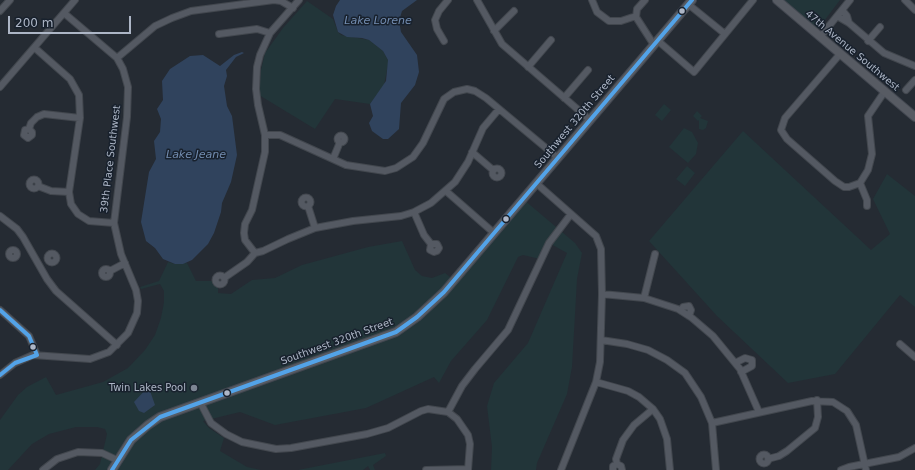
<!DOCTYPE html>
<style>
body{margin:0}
#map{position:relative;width:915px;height:470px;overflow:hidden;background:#252b33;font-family:"DejaVu Sans",sans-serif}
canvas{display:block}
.scale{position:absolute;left:8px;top:16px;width:123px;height:18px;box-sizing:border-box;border:2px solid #adb6c6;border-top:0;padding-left:5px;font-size:12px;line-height:14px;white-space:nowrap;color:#adb6c6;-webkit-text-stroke:3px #18212d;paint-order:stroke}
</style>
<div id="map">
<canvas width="915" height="470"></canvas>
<div class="scale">200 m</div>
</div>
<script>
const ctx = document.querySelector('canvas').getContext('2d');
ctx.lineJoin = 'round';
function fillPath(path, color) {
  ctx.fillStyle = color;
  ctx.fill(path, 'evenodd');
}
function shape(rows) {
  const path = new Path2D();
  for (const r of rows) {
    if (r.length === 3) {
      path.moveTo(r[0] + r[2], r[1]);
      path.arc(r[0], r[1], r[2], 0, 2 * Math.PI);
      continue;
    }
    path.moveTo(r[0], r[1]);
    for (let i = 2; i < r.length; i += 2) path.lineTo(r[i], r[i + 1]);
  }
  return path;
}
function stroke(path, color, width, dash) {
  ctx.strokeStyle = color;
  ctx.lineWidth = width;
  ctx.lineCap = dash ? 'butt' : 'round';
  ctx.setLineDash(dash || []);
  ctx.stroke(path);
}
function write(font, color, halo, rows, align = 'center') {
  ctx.font = font + ' "DejaVu Sans",sans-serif';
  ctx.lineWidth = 3;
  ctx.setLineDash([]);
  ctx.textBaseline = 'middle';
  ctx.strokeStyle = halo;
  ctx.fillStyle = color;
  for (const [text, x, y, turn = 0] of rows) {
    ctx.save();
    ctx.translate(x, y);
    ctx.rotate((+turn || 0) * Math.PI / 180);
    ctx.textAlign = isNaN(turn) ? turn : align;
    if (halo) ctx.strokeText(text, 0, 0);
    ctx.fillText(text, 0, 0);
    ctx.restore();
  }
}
const green = shape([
 [779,0,840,0,815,33],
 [307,1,333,19,338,32,341,35,369,40,383,51,388,60,388,65,384,85,370,104,335,99,315,129,259,95,261,70,265,53,283,28],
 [664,104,671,110,662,121,655,115],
 [697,111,702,116,700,118,708,121,706,128,703,130,699,129,699,120,698,121,693,116],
 [684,128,692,132,698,143,696,154,688,163,669,147],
 [743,131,871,250,890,234,873,199,887,174,915,196,915,307,900,295,835,374,788,383,717,316,649,241],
 [687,166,695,173,685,186,676,179],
 [523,199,575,243,582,253,577,279,572,367,567,394,537,463,536,470,491,470,492,447,487,406,494,383,528,343,567,253,549,243,540,259,523,255,518,257,487,320,451,361,439,383,434,377,366,408,275,425,240,412,203,421,209,428,224,438,220,451,247,467,261,470,95,470,100,464,107,434,105,429,97,427,76,427,49,434,32,444,8,470,0,470,0,420,18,395,27,387,46,377,56,395,103,382,128,368,145,350,155,335,161,318,164,302,164,291,160,284,141,289,140,287,159,281,168,262,175,264,187,263,196,281,213,281,218,287,218,293,231,294,252,280,275,278,302,265,368,247,402,241,415,270,422,276,432,278,445,273,454,280],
 [385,453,386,456,373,465,375,470,370,470,368,466,363,470,298,470]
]);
const water = shape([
 [340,0,417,0,402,11,399,21,401,32,417,55,419,72,415,85,401,103,399,129,388,139,383,139,372,131,369,123,373,116,370,104,386,81,388,60,383,51,369,40,362,38,347,37,338,32,333,15,336,6],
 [242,52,244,53,236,57,226,70,227,76,224,86,227,106,232,116,237,155,231,182,222,203,221,212,214,233,208,244,192,260,183,264,175,264,163,259,155,248,146,241,141,222,149,172,156,159,154,141,160,132,161,119,157,109,163,100,162,81,170,69,190,56,203,55,220,66,234,55],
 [147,388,149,388,155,405,144,413,139,411,134,402]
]);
const minor = shape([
 [477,0,502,44,590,120],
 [592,0,597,12,609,21,621,21,636,16],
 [645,0,637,9,636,17,654,45],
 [905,0,915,10],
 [688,4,725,34],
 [842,10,847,16,849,23],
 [0,11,10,0],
 [837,16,849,23,884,53,915,66],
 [494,31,514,11],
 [219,34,257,29,270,33],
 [820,37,850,0],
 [657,40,694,72,753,0],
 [444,41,437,29,435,20,439,11,448,0],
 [868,41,880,27],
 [35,48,70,79,79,95,80,118,69,192,71,204,78,214,89,221,114,223],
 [840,54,785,118,781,130,787,139,835,181,844,187,849,187,860,183,868,170,872,154,868,116,885,91],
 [117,58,155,26,172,18,191,11,274,0,281,1,293,8],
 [528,67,551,40],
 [0,87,75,0],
 [906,90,915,80],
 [564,98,588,70],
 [29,129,32,132,32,135,28,138,24,135,25,130,29,129,31,123,37,117,44,114,80,118],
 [265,135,280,135,346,165,385,171,396,168,413,157,423,143,444,99,454,92,467,89,475,91,486,98,558,158],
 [341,139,3.5],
 [472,152,493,170],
 [333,159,340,142],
 [497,173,4.5],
 [34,184,4.5],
 [536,183,596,236,601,249,602,294,644,298,678,309,692,318,713,336,740,369,759,412],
 [860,183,867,200,867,206],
 [38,186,51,191,69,192],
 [446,191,494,233],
 [306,202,4.5],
 [308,206,315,228],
 [414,212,424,235,431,244,430,250,434,252,437,251,439,248,437,244,431,244],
 [0,216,17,229,23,237,47,279,56,291,117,345],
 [13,254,4],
 [255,253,245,240,244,233,245,224,252,210,265,152,265,135,258,105,256,89,257,67,260,55,270,33,299,0],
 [52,258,4.5],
 [106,273,4],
 [110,271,125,263],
 [220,280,4.5],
 [224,278,247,262,255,253,263,251,288,239,315,228,353,221,401,216,414,212,431,203,455,182,468,162,483,128,499,109],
 [644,298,655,254],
 [0,310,29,336,37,355],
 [681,311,683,307,689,306,691,310,689,316],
 [601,340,627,344,648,350,667,360,685,373,701,397,712,423,716,470],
 [900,344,915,357],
 [735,363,745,358,752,360,752,366,741,372],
 [0,375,15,363,33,355,90,359,109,352,128,333,137,313,138,301,136,290,121,254,114,223,127,117,128,87,123,69,117,58,64,13],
 [596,382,628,391,639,397,653,409,660,419,667,439,670,470],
 [200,402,211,423,226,434,242,442,276,449,291,448,367,434,388,428,421,411,428,409,448,412,457,419,468,435,470,444,468,470],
 [448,412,462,386,475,369,508,330,549,243,571,214],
 [712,423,812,401,833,402,847,411,856,425,866,470],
 [764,459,4.5],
 [768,459,779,456,787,451,815,428,818,417,817,400],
 [617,464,616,459,623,440,634,425,653,409],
 [43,470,57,459,78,452,102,453,117,460],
 [426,470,468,469],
 [561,470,596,382,600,362,602,294],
 [613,470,613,466,617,464,621,466,622,470],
 [841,470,849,467,899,457,915,448]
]);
const major = shape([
 [777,0,915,117],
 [112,470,131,440,148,425,160,417,396,332,417,317,444,292,692,0]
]);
const bus1 = shape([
 [0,310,29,336,37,355,15,363,0,375],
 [112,470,131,440,160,417,396,332,417,317,444,292,692,0]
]);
const markers = [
 [682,11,3.5,"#adb6c6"],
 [506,219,3.5,"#adb6c6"],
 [33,347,3.5,"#adb6c6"],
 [194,388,4,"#7d8593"],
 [227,393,3.5,"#adb6c6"]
];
const streetNames = [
 ["47th Avenue Southwest",852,51,40],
 ["Southwest 320th Street",575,122,-50],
 ["39th Place Southwest",111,159,-83],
 ["Southwest 320th Street",337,342,-20]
];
const poiNames = [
 ["Twin Lakes Pool",186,388]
];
const waterNames = [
 ["Lake Lorene",378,21],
 ["Lake Jeane",196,155]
];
fillPath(green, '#223539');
fillPath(water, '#30435d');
stroke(minor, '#42474e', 8);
stroke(major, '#424750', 10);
stroke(minor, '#545962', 6);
stroke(major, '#575b63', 8);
stroke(bus1, '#53a3e8', 4);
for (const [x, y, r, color] of markers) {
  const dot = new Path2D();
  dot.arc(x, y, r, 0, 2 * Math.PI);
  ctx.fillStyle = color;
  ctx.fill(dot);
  stroke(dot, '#18212d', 1.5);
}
write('10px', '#adb6c6', '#18212d', streetNames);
write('10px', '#adb6c6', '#18212d', poiNames, 'right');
write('italic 11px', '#738db1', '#18212d', waterNames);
</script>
